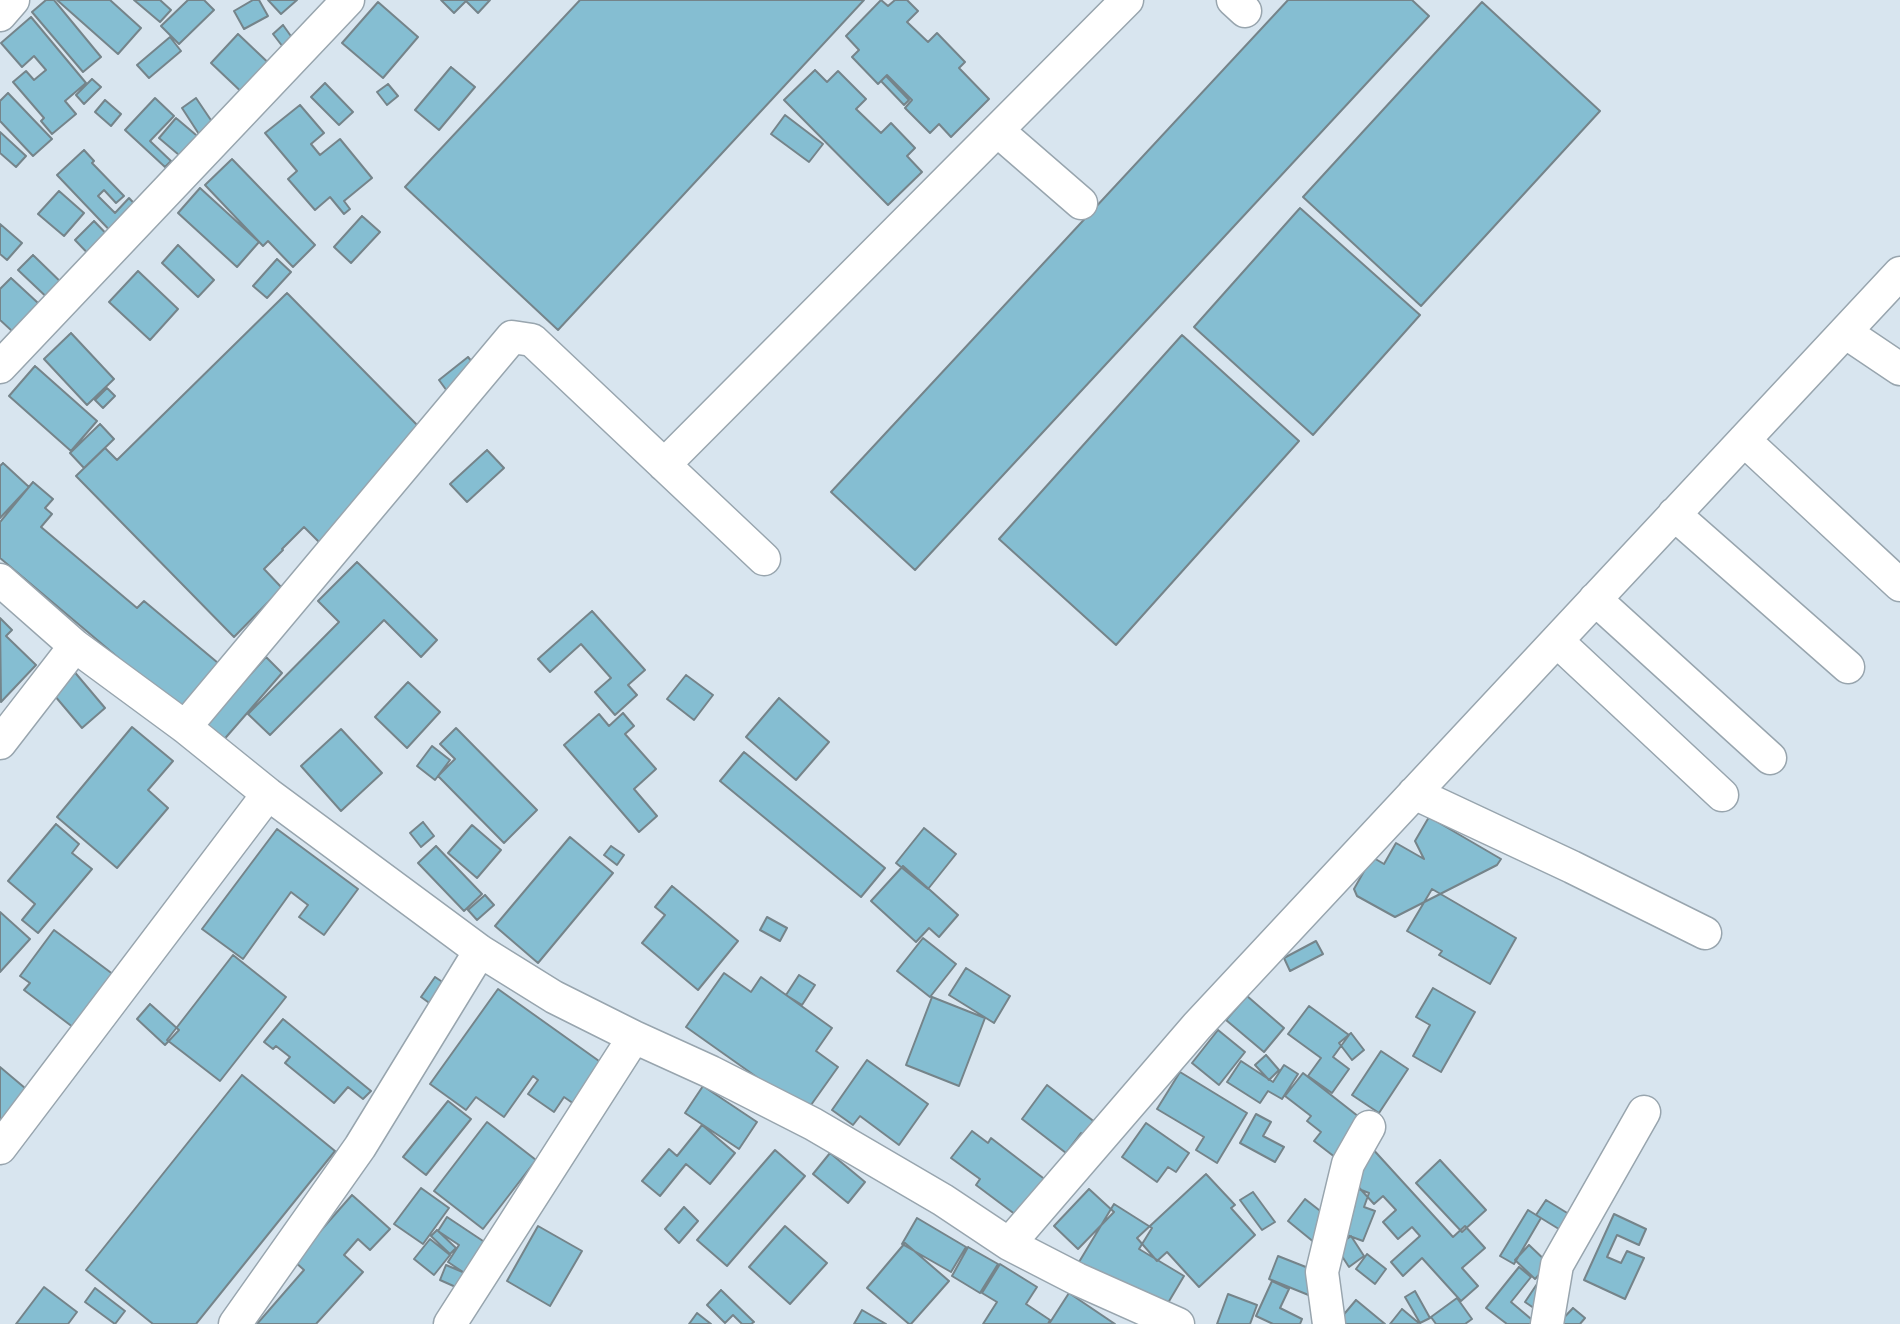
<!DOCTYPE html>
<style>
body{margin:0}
canvas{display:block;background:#d8e5ef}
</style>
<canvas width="1900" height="1324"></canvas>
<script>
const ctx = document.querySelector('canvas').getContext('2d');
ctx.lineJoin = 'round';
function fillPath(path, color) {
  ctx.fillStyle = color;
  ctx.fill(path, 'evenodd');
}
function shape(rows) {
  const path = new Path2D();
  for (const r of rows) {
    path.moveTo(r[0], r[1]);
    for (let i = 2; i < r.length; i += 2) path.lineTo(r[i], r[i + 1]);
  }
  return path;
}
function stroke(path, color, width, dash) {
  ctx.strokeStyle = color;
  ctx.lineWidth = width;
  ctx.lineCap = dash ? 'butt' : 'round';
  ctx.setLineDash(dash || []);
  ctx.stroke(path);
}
const building = shape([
 [46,0,54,0,101,57,83,72,32,12,46,0],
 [57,0,110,0,141,28,118,54,57,0],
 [134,0,160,0,171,10,160,22,134,0],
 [188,0,204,0,214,10,179,44,161,26,188,0],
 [253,0,259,0,268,16,244,29,234,11,253,0],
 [268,0,297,0,281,14,268,0],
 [441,0,490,0,478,13,466,1,454,13,441,0],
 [580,0,864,0,558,330,405,187,580,0],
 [881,0,888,6,895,0,907,0,918,11,907,22,928,42,937,33,965,62,959,68,989,99,951,137,939,124,930,133,905,108,912,100,887,75,878,84,852,57,859,50,846,36,881,0],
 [1288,0,1412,0,1429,16,915,570,831,492,1288,0],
 [378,2,418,37,383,78,342,43,378,2],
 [1482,2,1600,111,1421,306,1303,197,1482,2],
 [31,17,86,83,65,101,76,114,52,134,41,121,44,118,13,82,26,71,34,80,46,70,34,56,22,67,1,43,31,17],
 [283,25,293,39,283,47,273,34,283,25],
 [238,34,277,71,250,100,211,63,238,34],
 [170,37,181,51,149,78,137,65,170,37],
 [451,67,475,87,439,130,415,110,451,67],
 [815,70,827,82,838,71,866,99,856,109,881,133,891,123,915,148,907,156,922,172,888,205,784,100,815,70],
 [886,76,909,100,904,105,881,81,886,76],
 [92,79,101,87,84,104,76,95,92,79],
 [325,83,353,112,339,125,311,97,325,83],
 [388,84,398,96,387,105,377,92,388,84],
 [8,93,52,139,33,156,0,121,0,101,8,93],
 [155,98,174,116,150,141,171,161,165,167,125,130,155,98],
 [196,98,221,135,206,145,182,108,196,98],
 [105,100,121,114,111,126,95,112,105,100],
 [300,105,324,133,311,144,320,155,340,139,372,178,344,201,350,209,344,214,330,197,315,210,288,179,297,171,265,133,300,105],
 [785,115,823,144,809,162,771,134,785,115],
 [176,118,209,146,171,164,179,155,159,138,176,118],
 [0,132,26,156,16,167,0,153,0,132],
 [84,150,94,161,92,163,124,196,116,203,104,190,98,196,115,213,129,198,144,214,118,239,57,175,84,150],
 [232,159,315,245,293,267,268,241,263,246,205,185,232,159],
 [200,188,259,242,237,267,178,213,200,188],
 [59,191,84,213,64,236,38,214,59,191],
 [1300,208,1420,315,1313,435,1194,327,1300,208],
 [362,216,380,232,351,263,334,247,362,216],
 [94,221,116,244,97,263,75,240,94,221],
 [0,224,22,243,7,260,0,254,0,224],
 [178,245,214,280,198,297,162,263,178,245],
 [33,255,69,290,55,305,18,270,33,255],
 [277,259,291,272,267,298,253,286,277,259],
 [138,271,178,309,150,340,109,302,138,271],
 [11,278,51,315,25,343,0,320,0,289,11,278],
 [287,293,423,431,360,494,368,502,323,546,304,527,282,549,283,550,264,569,282,588,234,637,76,476,105,448,117,460,287,293],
 [71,333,114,379,87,405,44,359,71,333],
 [1182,335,1299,441,1116,645,999,539,1182,335],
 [468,357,482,374,452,398,439,380,468,357],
 [35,366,97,421,71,451,9,396,35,366],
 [107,388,115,396,103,408,95,400,107,388],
 [100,424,114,439,84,468,70,453,100,424],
 [487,450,504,468,467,502,450,484,487,450],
 [3,463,29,487,0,518,0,466,3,463],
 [33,482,53,499,45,508,52,514,41,527,137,608,144,601,224,668,185,714,0,558,0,522,33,482],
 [357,562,437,640,421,657,384,620,270,735,248,714,339,622,318,601,357,562],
 [592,611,645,670,628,685,637,695,615,715,595,692,611,678,581,644,550,672,538,659,592,611],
 [0,618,12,630,6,636,36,665,1,702,0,618],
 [266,657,282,673,221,743,203,727,266,657],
 [72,669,105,708,82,728,49,689,72,669],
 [686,675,713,695,694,720,667,699,686,675],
 [408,682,440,712,407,748,375,717,408,682],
 [779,698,829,742,796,780,746,737,779,698],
 [623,713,634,726,625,734,656,769,634,789,657,816,639,832,564,745,599,714,609,726,623,713],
 [132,727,173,761,148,790,168,808,117,868,57,817,132,727],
 [456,728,537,810,504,843,438,776,455,759,440,744,456,728],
 [341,729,382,773,341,811,301,766,341,729],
 [432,746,450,760,435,780,417,766,432,746],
 [744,752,885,868,861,897,720,781,744,752],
 [1429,817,1501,859,1497,865,1395,917,1357,896,1354,889,1372,857,1384,864,1396,843,1424,859,1415,841,1429,817],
 [423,822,434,836,421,847,410,833,423,822],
 [56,824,79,844,72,853,92,869,38,933,22,920,35,904,8,881,56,824],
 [472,825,501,850,477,878,448,853,472,825],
 [924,828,956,854,928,889,896,863,924,828],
 [277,829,358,889,324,935,299,917,308,905,291,892,243,959,202,929,277,829],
 [570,837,613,873,538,963,495,926,570,837],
 [436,846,482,894,464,911,418,863,436,846],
 [611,846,624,855,617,865,604,855,611,846],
 [903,866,958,915,939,937,929,928,916,942,871,901,903,866],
 [672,886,738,941,698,990,642,943,665,915,655,907,672,886],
 [1432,889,1516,938,1490,984,1439,955,1442,951,1407,931,1432,889],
 [485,895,494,905,477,920,468,910,485,895],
 [0,912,30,939,0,972,0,912],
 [767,917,787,928,780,941,760,930,767,917],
 [54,930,118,978,78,1031,24,990,30,983,20,976,54,930],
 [923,938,956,964,930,997,897,971,923,938],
 [1316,941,1323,954,1290,971,1284,958,1316,941],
 [233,955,286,997,220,1081,167,1040,233,955],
 [966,968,1010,996,994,1023,949,995,966,968],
 [724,973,751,992,761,977,832,1028,816,1051,838,1067,806,1112,686,1027,724,973],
 [799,975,815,985,802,1005,786,995,799,975],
 [435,977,453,989,439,1010,421,997,435,977],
 [1433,988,1475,1012,1441,1072,1413,1056,1430,1025,1416,1017,1433,988],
 [498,989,606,1066,577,1106,564,1097,554,1112,528,1094,538,1080,533,1076,504,1117,476,1097,466,1110,430,1084,498,989],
 [1247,996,1284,1028,1264,1052,1226,1020,1247,996],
 [932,997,985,1018,959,1086,906,1065,932,997],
 [150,1004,179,1030,165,1045,137,1019,150,1004],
 [1309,1006,1349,1035,1333,1057,1349,1069,1332,1093,1308,1076,1321,1058,1288,1034,1309,1006],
 [283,1019,371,1091,363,1099,348,1087,334,1103,285,1063,290,1057,276,1046,273,1049,264,1042,283,1019],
 [1218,1030,1245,1052,1219,1085,1192,1063,1218,1030],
 [1351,1033,1364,1050,1352,1060,1339,1043,1351,1033],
 [1381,1051,1408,1069,1379,1113,1352,1095,1381,1051],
 [1266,1055,1279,1070,1269,1080,1255,1065,1266,1055],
 [867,1060,928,1104,899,1145,860,1116,853,1125,832,1110,867,1060],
 [1241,1061,1273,1082,1284,1065,1298,1074,1282,1099,1268,1091,1260,1103,1227,1082,1241,1061],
 [0,1067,38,1099,0,1136,0,1067],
 [1180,1072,1247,1113,1217,1163,1196,1150,1204,1137,1157,1109,1180,1072],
 [1303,1073,1368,1124,1340,1161,1314,1141,1321,1132,1307,1121,1311,1116,1285,1096,1303,1073],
 [242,1075,335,1151,196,1324,153,1324,86,1270,242,1075],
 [1047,1085,1105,1130,1094,1143,1081,1133,1066,1153,1022,1119,1047,1085],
 [703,1086,757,1122,739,1149,685,1113,703,1086],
 [448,1101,471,1119,426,1175,403,1157,448,1101],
 [1256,1114,1271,1122,1263,1136,1284,1147,1275,1162,1240,1143,1256,1114],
 [487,1122,536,1160,483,1229,434,1191,487,1122],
 [1146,1123,1189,1153,1176,1172,1168,1167,1157,1182,1122,1157,1146,1123],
 [702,1125,735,1153,710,1184,686,1164,660,1196,642,1181,669,1149,677,1156,702,1125],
 [972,1131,988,1143,991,1138,1047,1181,1020,1218,976,1185,980,1179,951,1158,972,1131],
 [1370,1146,1453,1237,1465,1226,1485,1248,1462,1268,1478,1286,1461,1301,1422,1258,1403,1276,1391,1262,1420,1236,1412,1227,1398,1239,1383,1222,1396,1210,1383,1196,1374,1204,1343,1170,1370,1146],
 [775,1150,805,1176,727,1266,697,1240,775,1150],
 [830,1153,865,1182,848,1203,813,1174,830,1153],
 [1440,1160,1486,1210,1462,1232,1416,1183,1440,1160],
 [1206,1174,1235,1205,1231,1208,1255,1235,1199,1287,1167,1252,1157,1261,1137,1238,1206,1174],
 [1343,1183,1369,1193,1364,1207,1375,1211,1363,1241,1344,1234,1355,1205,1337,1198,1343,1183],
 [421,1188,449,1208,423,1244,394,1224,421,1188],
 [1089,1189,1114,1212,1078,1249,1054,1226,1089,1189],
 [1253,1192,1275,1222,1262,1230,1240,1200,1253,1192],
 [352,1195,390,1229,370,1250,358,1239,344,1255,363,1272,316,1324,257,1324,304,1270,294,1261,352,1195],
 [1305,1199,1333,1221,1315,1243,1288,1221,1305,1199],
 [1546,1200,1577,1219,1567,1234,1536,1215,1546,1200],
 [1114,1204,1152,1228,1139,1249,1184,1276,1162,1313,1079,1262,1114,1204],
 [684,1207,698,1221,679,1243,665,1229,684,1207],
 [1528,1210,1541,1218,1514,1264,1500,1256,1528,1210],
 [1614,1214,1646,1229,1639,1245,1617,1235,1607,1257,1621,1263,1627,1251,1644,1258,1625,1299,1584,1280,1614,1214],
 [447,1217,486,1243,466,1274,448,1262,459,1245,438,1231,447,1217],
 [917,1218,966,1247,951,1272,902,1244,917,1218],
 [538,1226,582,1251,550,1306,507,1281,538,1226],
 [785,1226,827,1263,790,1304,749,1267,785,1226],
 [437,1230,456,1248,450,1254,431,1236,437,1230],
 [1351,1236,1364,1256,1349,1267,1336,1247,1351,1236],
 [430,1239,450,1255,434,1275,414,1259,430,1239],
 [905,1243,949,1281,911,1324,909,1324,867,1288,905,1243],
 [1529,1245,1549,1264,1535,1279,1515,1260,1529,1245],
 [968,1247,998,1264,980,1293,952,1276,968,1247],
 [1367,1254,1386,1269,1375,1284,1356,1269,1367,1254],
 [1278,1256,1321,1273,1311,1296,1269,1279,1278,1256],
 [1000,1264,1037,1287,1026,1304,1050,1320,1048,1324,983,1324,997,1302,982,1293,1000,1264],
 [446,1265,465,1273,458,1288,440,1280,446,1265],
 [1519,1267,1531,1277,1511,1302,1537,1324,1507,1324,1486,1308,1519,1267],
 [1272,1281,1289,1289,1280,1308,1302,1319,1300,1324,1273,1324,1256,1316,1272,1281],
 [1539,1281,1544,1315,1525,1302,1539,1281],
 [44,1287,77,1312,68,1324,16,1324,44,1287],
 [95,1288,125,1311,115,1324,85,1302,95,1288],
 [721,1290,754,1322,751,1324,742,1324,733,1315,725,1323,707,1305,721,1290],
 [1415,1291,1430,1318,1420,1323,1405,1297,1415,1291],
 [1069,1293,1115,1324,1049,1324,1069,1293],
 [1228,1294,1257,1305,1250,1324,1217,1324,1228,1294],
 [1457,1298,1472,1319,1465,1324,1436,1324,1431,1317,1457,1298],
 [1356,1300,1385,1324,1346,1324,1340,1319,1356,1300],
 [1573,1308,1585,1318,1580,1324,1558,1324,1573,1308],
 [1402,1309,1420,1324,1390,1324,1402,1309],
 [862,1310,886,1324,854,1324,862,1310],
 [697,1313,711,1324,689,1324,697,1313]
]);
const minor = shape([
 [1233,0,1245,11],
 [0,15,13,0],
 [998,131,1081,203],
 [1845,332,1900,369],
 [0,367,348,0],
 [1744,440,1900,585],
 [664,465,1127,0],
 [1674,514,1848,667],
 [0,580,75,646,185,727,268,794,480,951,554,997,634,1037,711,1072,813,1124,943,1200,1009,1244,1077,1279,1178,1324],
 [1595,599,1770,758],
 [1557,641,1722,795],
 [185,727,512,337,532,340,764,559],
 [0,743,75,646],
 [1414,793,1572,867,1705,933],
 [0,1148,268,794],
 [1009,1244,1197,1026,1900,273],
 [235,1324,360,1147,480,951],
 [450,1324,634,1037],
 [1329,1324,1322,1272,1348,1164,1369,1127],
 [1547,1324,1557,1265,1644,1112]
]);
fillPath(building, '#85bed2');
stroke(building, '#75848a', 2);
stroke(minor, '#98a5ae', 35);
stroke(minor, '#fff', 32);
</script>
